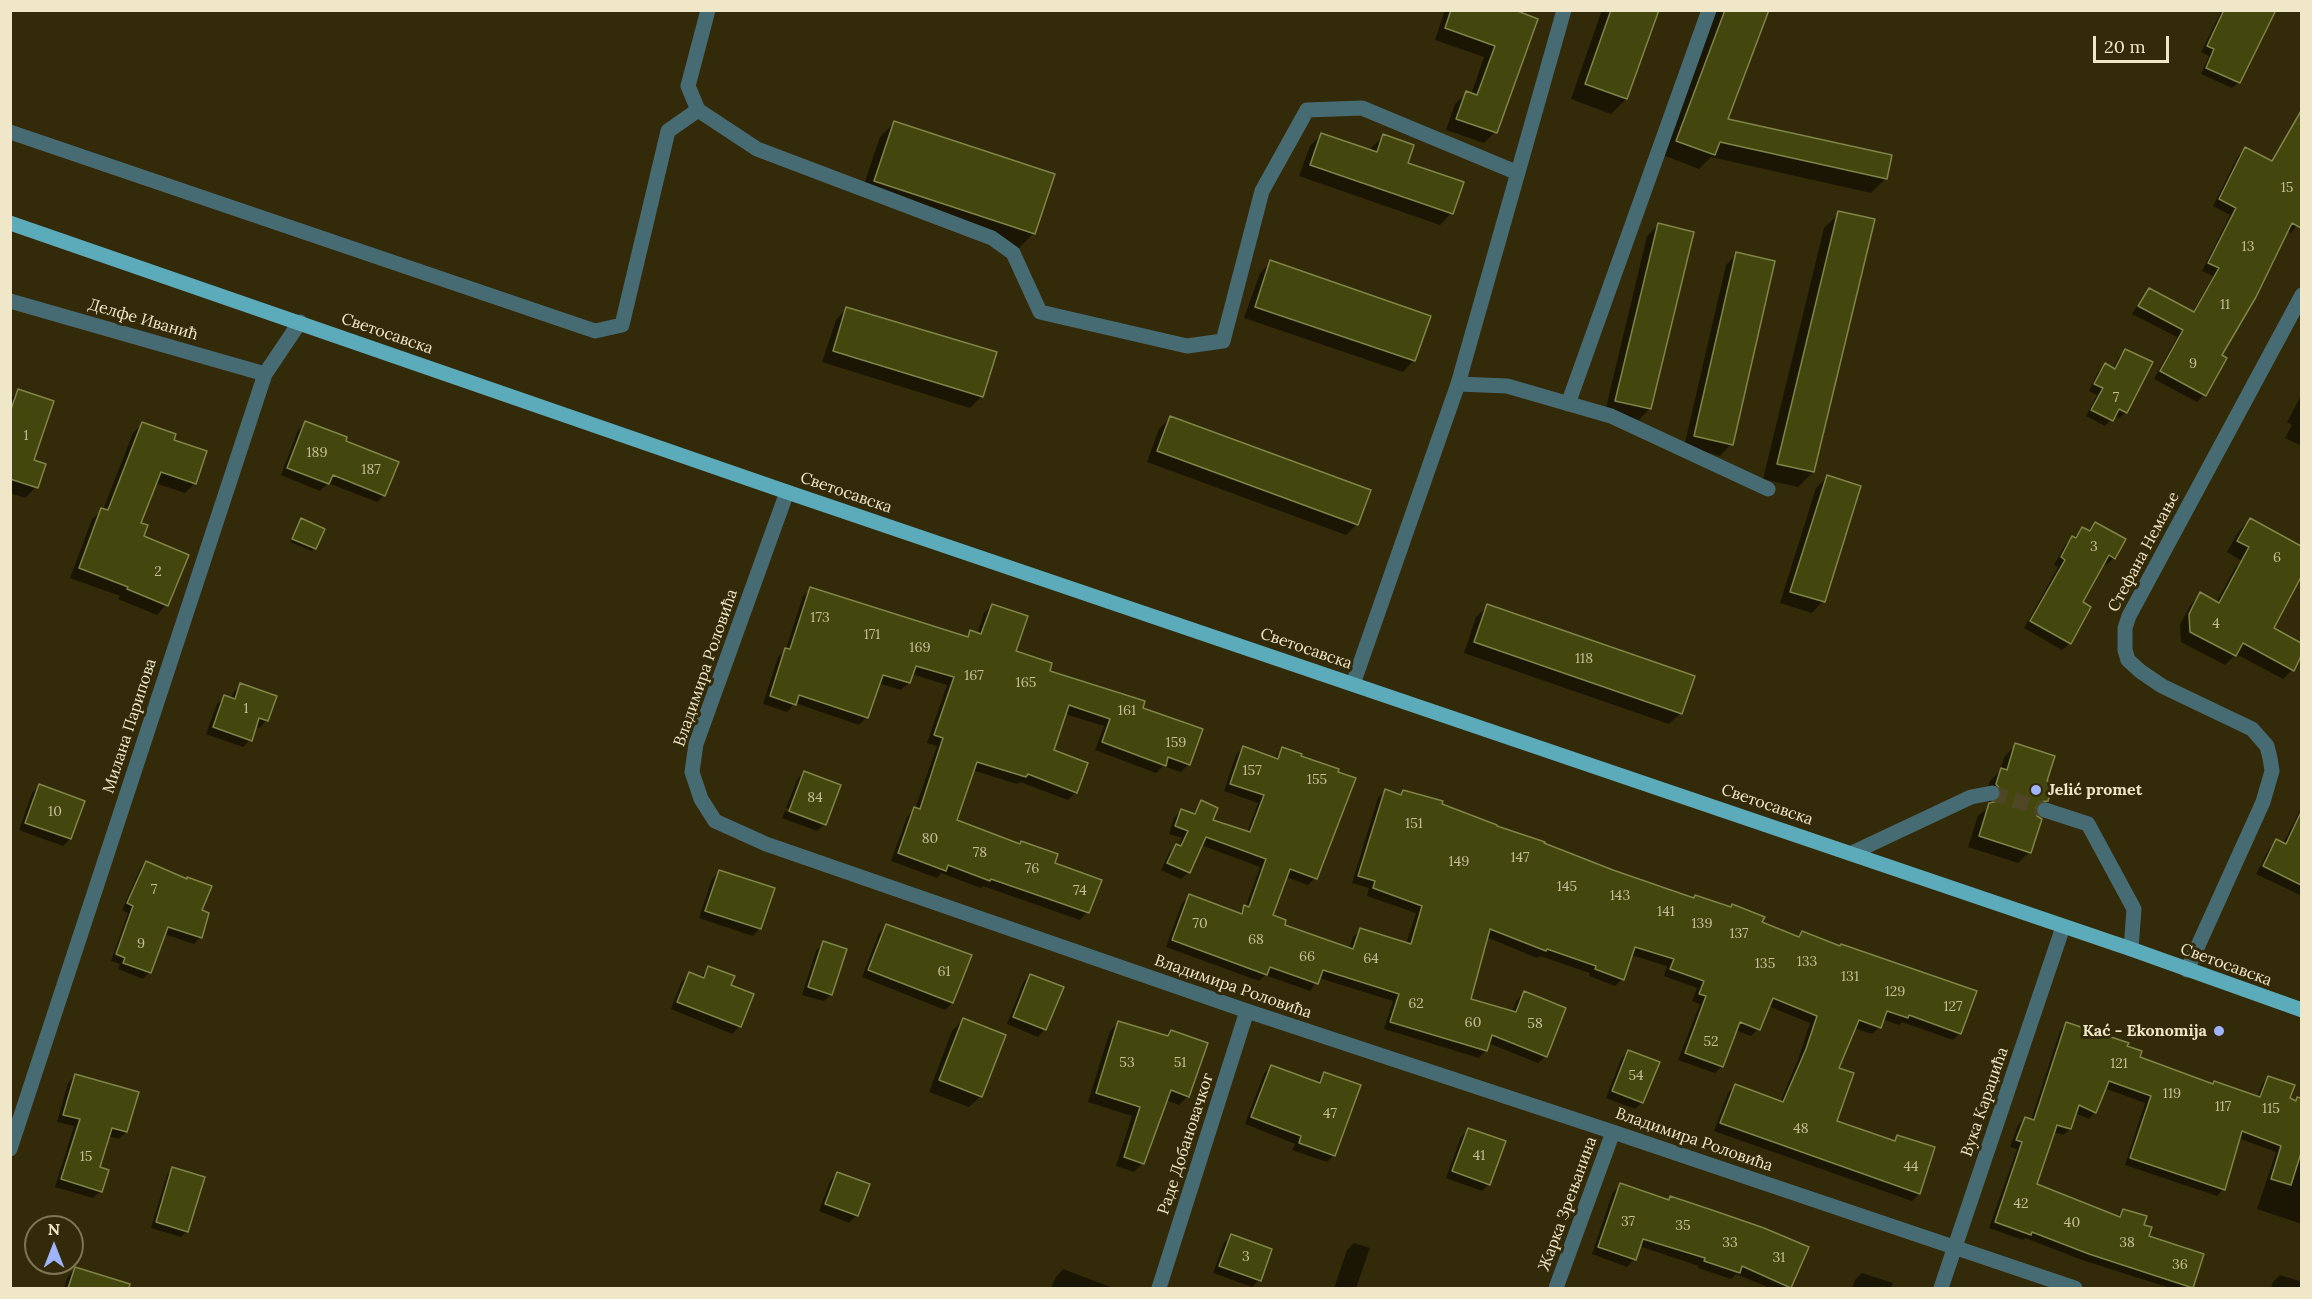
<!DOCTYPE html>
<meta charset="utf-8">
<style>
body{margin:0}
#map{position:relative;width:2312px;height:1299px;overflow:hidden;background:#332a09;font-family:Lora,serif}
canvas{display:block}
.frame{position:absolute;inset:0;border:12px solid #f0e6c8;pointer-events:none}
.north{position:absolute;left:24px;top:1215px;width:60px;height:60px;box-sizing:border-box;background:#332a09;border:2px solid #7f7555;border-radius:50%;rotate:0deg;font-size:16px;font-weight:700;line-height:24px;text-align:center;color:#f0e6c8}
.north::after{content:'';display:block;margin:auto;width:21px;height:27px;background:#a0b3fd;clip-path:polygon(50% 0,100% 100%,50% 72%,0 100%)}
.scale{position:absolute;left:2093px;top:36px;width:76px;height:27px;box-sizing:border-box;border:3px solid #f0e6c8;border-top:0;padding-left:8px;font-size:18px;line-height:21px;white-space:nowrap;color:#f0e6c8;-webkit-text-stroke:4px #332a09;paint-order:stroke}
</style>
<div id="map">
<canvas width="2312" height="1299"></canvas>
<div class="frame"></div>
<div class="north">N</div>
<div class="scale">20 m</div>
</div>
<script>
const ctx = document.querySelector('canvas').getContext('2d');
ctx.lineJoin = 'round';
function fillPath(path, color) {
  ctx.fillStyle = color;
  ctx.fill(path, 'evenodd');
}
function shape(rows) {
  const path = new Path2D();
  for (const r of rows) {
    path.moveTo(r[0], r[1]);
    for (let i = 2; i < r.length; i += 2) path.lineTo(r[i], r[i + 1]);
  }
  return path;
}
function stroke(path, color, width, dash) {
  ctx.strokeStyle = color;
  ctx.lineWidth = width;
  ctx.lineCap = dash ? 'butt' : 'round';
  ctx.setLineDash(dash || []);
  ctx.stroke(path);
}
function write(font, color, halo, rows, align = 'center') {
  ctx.font = font + ' Lora,serif';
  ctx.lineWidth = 6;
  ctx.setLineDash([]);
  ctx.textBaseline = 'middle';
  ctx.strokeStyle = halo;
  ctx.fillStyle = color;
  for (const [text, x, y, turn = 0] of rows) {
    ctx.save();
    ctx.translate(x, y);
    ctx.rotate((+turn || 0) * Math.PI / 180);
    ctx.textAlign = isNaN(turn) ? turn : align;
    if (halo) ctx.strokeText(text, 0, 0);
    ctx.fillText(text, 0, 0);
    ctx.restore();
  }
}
const shadow = shape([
 [1445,10,1510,10,1495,132,1484,143,1446,130,1455,104,1467,93,1471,95,1484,57,1435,40],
 [1602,10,1657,10,1626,99,1611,114,1571,99],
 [1717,10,1767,10,1726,120,1886,178,1871,193,1711,157,1699,169,1663,155],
 [2222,10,2268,10,2239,82,2232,88,2201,74,2209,56,2201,52],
 [2302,109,2302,219,2291,233,2287,231,2220,356,2225,358,2204,395,2197,402,2154,379,2177,337,2132,314,2142,297,2149,290,2192,313,2213,276,2202,271,2230,215,2213,206,2238,156,2245,149,2270,162],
 [895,122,1053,175,1033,234,1018,249,860,196,880,137],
 [1321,135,1371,152,1372,147,1384,136,1406,164,1451,213,1440,225,1299,176,1310,146],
 [1839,213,1813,472,1798,487,1763,479,1824,228],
 [1658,225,1650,408,1639,420,1605,412,1647,236],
 [1737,254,1731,444,1720,456,1684,447,1726,265],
 [1271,262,1414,360,1403,372,1244,318,1260,273],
 [847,308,982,396,970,408,822,362,836,320],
 [2125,351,2126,412,2119,418,2114,416,2105,426,2086,416,2097,395,2089,391,2098,372,2105,365,2113,369,2119,357],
 [19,391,36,487,25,498,10,493,10,399],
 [2302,394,2302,446,2285,438,2292,425,2287,422],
 [1170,418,1357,524,1346,535,1147,462,1159,429],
 [143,423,195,483,185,493,155,483,139,524,166,605,157,615,118,599,120,596,70,578,92,519,103,510,133,433],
 [306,423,344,441,384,495,377,502,328,483,320,491,281,475,298,430],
 [1827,477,1823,601,1812,613,1780,603,1816,488],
 [301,520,315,548,312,551,290,542],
 [2250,520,2272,629,2302,645,2302,653,2292,670,2283,679,2236,654,2225,665,2181,642,2180,625,2191,604,2200,594,2216,603,2235,568,2242,561,2227,552,2239,531],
 [2095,524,2124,540,2114,558,2106,565,2103,563,2081,603,2070,643,2062,650,2024,628,2058,567,2054,565,2065,545,2083,529,2087,532],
 [811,589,965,638,970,632,977,635,984,613,992,606,1014,652,1048,671,1141,709,1189,764,1181,772,1163,766,1156,773,1095,750,1104,726,1065,714,1052,751,1076,792,1068,800,1020,782,1017,784,972,770,955,821,1019,845,1021,842,1053,864,1100,881,1087,912,1080,920,983,886,981,888,941,873,937,878,891,861,907,817,915,809,937,746,927,743,947,685,912,674,909,683,901,690,878,683,867,717,859,725,795,703,787,712,763,704,778,657,786,649,803,596],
 [1488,606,1681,713,1669,724,1464,653,1476,617],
 [241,685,275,697,266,721,259,728,255,726,250,740,243,747,206,734,217,704,225,697,231,699,234,692],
 [2016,745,2045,782,2046,800,2035,811,2029,852,2018,863,1968,847,1978,816,1991,805,1985,796,1990,781,1999,772,2005,756],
 [1243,748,1274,759,1283,748,1315,878,1308,885,1286,877,1271,916,1283,926,1349,949,1353,937,1360,930,1406,944,1416,913,1367,896,1369,888,1352,883,1378,798,1385,790,1399,796,1403,791,1612,871,1797,938,1802,933,1960,1033,1953,1040,1902,1022,1899,1025,1882,1019,1880,1027,1872,1034,1854,1028,1837,1069,1835,1122,1893,1142,1898,1137,1919,1194,1912,1201,1714,1131,1728,1093,1735,1086,1780,1103,1799,1057,1810,1023,1768,1006,1758,1029,1751,1036,1735,1030,1722,1066,1715,1073,1678,1060,1700,1004,1692,1001,1697,988,1664,976,1667,966,1631,955,1622,979,1615,986,1589,976,1590,973,1540,956,1537,958,1486,937,1469,1000,1512,1012,1517,1000,1524,993,1546,1056,1538,1063,1488,1043,1486,1050,1479,1058,1384,1029,1393,1001,1319,978,1310,991,1265,975,1259,981,1166,947,1182,903,1189,896,1238,914,1246,906,1260,867,1201,845,1189,872,1181,879,1161,870,1169,853,1176,845,1178,846,1182,838,1169,834,1174,818,1182,810,1192,814,1202,802,1211,821,1247,833,1258,803,1224,791,1236,755],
 [804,772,825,824,817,831,782,818,785,811,823,825,823,822,786,808,797,780],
 [39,786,70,839,63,846,19,830,32,793],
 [2302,806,2302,896,2256,874,2269,849,2276,841,2283,844],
 [146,862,200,911,200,937,194,944,164,934,149,972,143,979,118,969,120,964,111,961,128,913,122,910,140,869],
 [719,871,760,928,753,936,699,918,712,879],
 [886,926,970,956,952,1003,945,1010,862,977,879,933],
 [823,943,831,994,824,1001,802,995,816,951],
 [709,968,729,986,752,995,739,1027,732,1034,671,1009,682,981,690,974,700,978],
 [1030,975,1045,1029,1038,1037,1007,1024,1023,983],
 [963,1020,981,1096,969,1107,929,1092,952,1031],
 [1119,1022,1166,1037,1171,1032,1188,1096,1179,1105,1166,1100,1143,1163,1134,1172,1116,1166,1132,1116,1088,1102,1110,1031],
 [2066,1024,2125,1047,2138,1058,2211,1085,2214,1082,2257,1098,2262,1084,2269,1077,2288,1099,2302,1104,2302,1224,2257,1209,2276,1152,2238,1138,2223,1189,2217,1196,2125,1165,2145,1103,2104,1088,2095,1112,2089,1119,2075,1113,2070,1129,2063,1135,2053,1132,2035,1185,2116,1217,2123,1210,2142,1226,2147,1237,2192,1287,2190,1288,2170,1288,2082,1260,2025,1238,2023,1240,1989,1228,2017,1149,2010,1147,2018,1125,2025,1118,2031,1120,2060,1031],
 [2051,1121,2068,1127,2068,1130,2050,1124],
 [1628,1052,1642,1102,1635,1109,1606,1098,1621,1059],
 [1271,1066,1316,1083,1324,1074,1334,1155,1327,1162,1292,1150,1295,1144,1245,1124,1264,1074],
 [75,1076,126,1132,119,1139,108,1136,98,1168,101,1191,93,1198,55,1187,74,1126,57,1122,68,1083],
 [1469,1129,1489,1184,1482,1191,1446,1178,1461,1137],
 [173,1169,187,1231,181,1237,151,1228,167,1175],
 [838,1173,857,1215,849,1223,819,1211,830,1181],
 [1621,1185,1667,1201,1670,1198,1790,1287,1788,1288,1770,1288,1736,1274,1731,1279,1698,1268,1699,1266,1639,1246,1634,1259,1627,1267,1592,1254,1613,1192],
 [1231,1236,1259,1280,1252,1287,1213,1273,1224,1243],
 [1354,1243,1370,1248,1356,1288,1334,1288,1347,1250],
 [76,1268,109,1279,106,1288,64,1288,68,1276],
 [1063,1269,1113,1288,1051,1288,1056,1277],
 [1862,1273,1893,1283,1891,1288,1852,1288,1855,1280],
 [2280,1275,2302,1282,2302,1288,2271,1288,2273,1282]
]);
const building = shape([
 [1451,10,1515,10,1538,19,1497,133,1456,119,1466,91,1477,95,1495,46,1445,28,1451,10],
 [1611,10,1659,10,1627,99,1585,84,1611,10],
 [1725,10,1769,10,1728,119,1892,155,1887,179,1720,142,1715,155,1676,141,1725,10],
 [2224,10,2276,10,2240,83,2206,68,2214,49,2207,46,2224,10],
 [2301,111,2301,228,2292,223,2256,297,2222,355,2227,358,2206,396,2160,371,2183,330,2138,306,2149,288,2194,312,2219,268,2208,263,2236,208,2219,199,2245,147,2272,161,2301,111],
 [894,121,1055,174,1035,234,874,181,894,121],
 [1321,133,1377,152,1383,134,1414,145,1408,163,1464,182,1453,214,1310,165,1321,133],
 [1838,211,1875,219,1814,472,1777,464,1838,211],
 [1658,223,1694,232,1651,409,1615,401,1658,223],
 [1736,252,1775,261,1733,445,1694,436,1736,252],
 [1270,260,1431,316,1415,361,1255,307,1270,260],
 [846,307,997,352,983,397,833,351,846,307],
 [2125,349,2153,362,2127,413,2119,409,2113,421,2091,410,2103,388,2094,384,2105,363,2115,369,2125,349],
 [18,389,54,401,34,460,46,464,38,488,10,479,10,412,18,389],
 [1170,416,1371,490,1358,525,1157,451,1170,416],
 [305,421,347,437,346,441,399,462,385,496,333,475,329,484,287,468,305,421],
 [142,422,176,434,174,440,207,451,196,484,161,472,141,523,148,525,144,536,189,555,168,606,127,589,128,587,79,568,101,508,108,510,142,422],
 [1827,475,1861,486,1825,602,1790,592,1827,475],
 [301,518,325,529,316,549,292,539,301,518],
 [2250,518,2301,546,2301,577,2274,628,2301,643,2301,656,2294,671,2243,643,2236,656,2190,632,2189,614,2200,592,2219,603,2249,547,2237,541,2250,518],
 [2095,522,2126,539,2115,559,2109,555,2083,602,2091,607,2071,644,2030,621,2065,560,2061,557,2072,536,2076,538,2082,527,2090,531,2095,522],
 [810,587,968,637,970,630,981,634,992,604,1028,616,1016,651,1052,663,1050,671,1145,701,1143,708,1203,729,1190,765,1168,757,1166,766,1102,742,1110,719,1069,705,1054,750,1088,763,1077,793,1028,774,1026,777,977,762,957,820,1020,844,1021,841,1058,854,1055,863,1102,880,1089,913,991,879,990,881,948,865,946,871,898,853,914,807,920,809,943,738,934,735,954,677,916,666,910,683,883,675,868,718,799,695,796,705,770,696,785,648,790,649,810,587],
 [1487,604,1695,676,1682,714,1474,642,1487,604],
 [240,683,277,696,268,721,259,718,252,741,213,727,224,695,235,699,240,683],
 [2015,743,2055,756,2047,781,2053,783,2048,801,2039,802,2036,808,2037,816,2042,819,2031,853,1979,836,1989,803,1998,801,2001,797,2001,791,1996,784,2001,768,2007,770,2015,743],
 [1243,746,1278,759,1282,747,1302,754,1301,756,1339,769,1338,772,1356,778,1317,879,1290,869,1273,915,1286,920,1285,925,1353,949,1360,928,1411,944,1422,906,1373,888,1375,881,1358,876,1385,789,1401,795,1403,790,1443,801,1442,804,1497,825,1497,826,1545,842,1544,843,1613,870,1662,887,1694,898,1695,895,1731,907,1732,904,1765,917,1762,922,1799,937,1802,931,1840,946,1841,944,1977,991,1961,1034,1909,1015,1908,1018,1887,1011,1881,1028,1859,1020,1839,1068,1854,1073,1837,1121,1895,1141,1897,1135,1935,1147,1920,1194,1720,1123,1735,1084,1783,1102,1806,1049,1817,1016,1773,998,1760,1030,1740,1022,1723,1067,1685,1053,1706,996,1699,994,1704,981,1670,969,1674,959,1635,947,1624,980,1595,969,1596,966,1547,949,1546,951,1490,929,1471,999,1516,1012,1524,991,1566,1008,1547,1057,1492,1035,1487,1051,1390,1022,1399,994,1323,970,1318,984,1270,967,1267,975,1172,940,1189,894,1242,914,1244,905,1249,907,1266,859,1206,837,1190,873,1167,863,1176,844,1181,846,1188,831,1175,826,1181,809,1195,814,1201,800,1218,808,1213,820,1250,832,1264,795,1230,784,1243,746],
 [804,771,841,785,826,825,789,811,804,771],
 [39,784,85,801,71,839,25,823,39,784],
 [2301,812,2301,885,2263,866,2276,839,2286,844,2301,812],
 [146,861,187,879,187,877,212,886,202,910,209,913,202,938,168,927,151,973,123,963,125,958,116,954,133,906,127,903,146,861],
 [719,870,775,888,761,929,705,911,719,870],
 [886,924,972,955,953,1003,868,970,886,924],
 [823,941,847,949,832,995,808,987,823,941],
 [708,966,735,976,731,985,754,994,741,1027,677,1002,689,972,704,978,708,966],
 [1030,974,1064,987,1046,1030,1013,1017,1030,974],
 [963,1018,1006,1035,982,1097,939,1080,963,1018],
 [1118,1021,1168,1036,1171,1030,1208,1043,1189,1097,1171,1090,1144,1164,1124,1157,1140,1107,1096,1093,1118,1021],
 [2066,1022,2129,1043,2127,1046,2142,1051,2140,1057,2213,1084,2214,1081,2260,1097,2268,1076,2295,1085,2290,1098,2296,1101,2297,1097,2301,1098,2301,1153,2291,1185,2271,1179,2281,1146,2242,1131,2225,1190,2130,1158,2151,1096,2109,1081,2096,1113,2079,1105,2071,1129,2057,1125,2037,1184,2120,1217,2123,1209,2147,1216,2144,1225,2152,1227,2149,1236,2204,1254,2193,1288,2089,1254,2032,1232,2031,1235,1995,1222,2022,1142,2016,1140,2025,1117,2034,1120,2066,1022],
 [1628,1050,1660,1062,1643,1103,1612,1091,1628,1050],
 [1271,1065,1320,1083,1324,1072,1361,1085,1335,1156,1299,1143,1301,1136,1251,1117,1271,1065],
 [75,1074,139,1092,127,1132,112,1128,100,1167,109,1170,102,1192,61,1179,80,1119,63,1115,75,1074],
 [1468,1128,1506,1141,1490,1185,1452,1171,1468,1128],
 [172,1167,205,1177,188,1232,156,1222,172,1167],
 [837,1172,870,1184,858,1216,825,1204,837,1172],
 [1620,1183,1669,1200,1670,1196,1712,1210,1764,1228,1809,1247,1791,1288,1742,1266,1740,1273,1704,1261,1705,1258,1643,1239,1636,1260,1598,1247,1620,1183],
 [1231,1234,1272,1249,1261,1281,1219,1266,1231,1234],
 [75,1267,130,1284,129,1288,68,1288,75,1267]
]);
const minorTunnel = shape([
 [1992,793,2045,810]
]);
const minor = shape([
 [708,10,688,86,698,110,757,149,992,238,1013,253,1040,312,1187,346,1223,341,1262,191,1307,110,1362,108,1518,173],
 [10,132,595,331,622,325,668,131,698,110],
 [10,301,265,374],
 [1458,384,1564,10],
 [1568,404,1709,10],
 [787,492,696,744,692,772,701,799,715,821,766,844,1247,1011,1613,1132,2075,1288],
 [1353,684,1458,384,1507,386,1611,416,1768,489],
 [2045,810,2088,824,2134,909,2131,949],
 [1852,853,1971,797,1992,793],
 [2187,970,2263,802,2272,771,2270,758,2267,746,2252,729,2162,686,2140,671,2128,660,2125,650,2125,628,2129,616,2302,295],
 [10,1149,265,374,300,322],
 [1159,1288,1247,1011],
 [1556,1288,1613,1132],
 [1941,1288,2063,927]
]);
const major = shape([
 [10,223,787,492,2131,949,2302,1010]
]);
const markers = [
 [2036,790,6,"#a0b3fd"],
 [2219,1031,6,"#a0b3fd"]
];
const numberNames = [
 ["15",2287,188],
 ["13",2248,247],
 ["11",2225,305],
 ["9",2193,364],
 ["7",2116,398],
 ["1",26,436],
 ["189",317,453],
 ["187",371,470],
 ["3",2094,547],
 ["6",2277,558],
 ["2",158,572],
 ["173",820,618],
 ["4",2216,624],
 ["171",872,635],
 ["169",920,648],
 ["118",1584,659],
 ["167",974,676],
 ["165",1026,683],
 ["1",246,709],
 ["161",1127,711],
 ["159",1176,743],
 ["157",1252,771],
 ["155",1317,780],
 ["84",815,798],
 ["10",55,812],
 ["151",1414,824],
 ["80",930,839],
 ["78",980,853],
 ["147",1520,858],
 ["149",1459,862],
 ["76",1032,869],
 ["145",1567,887],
 ["7",154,890],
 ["74",1080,891],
 ["143",1620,896],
 ["141",1666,912],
 ["70",1200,924],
 ["139",1702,924],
 ["137",1739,934],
 ["68",1256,940],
 ["9",141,944],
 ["66",1307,957],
 ["64",1371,959],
 ["133",1807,962],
 ["135",1765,964],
 ["61",944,972],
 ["131",1850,977],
 ["129",1895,992],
 ["62",1416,1004],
 ["127",1953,1007],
 ["60",1473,1023],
 ["58",1535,1024],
 ["52",1711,1042],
 ["53",1127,1063],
 ["51",1180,1063],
 ["121",2119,1064],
 ["54",1636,1076],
 ["119",2172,1094],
 ["117",2223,1107],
 ["115",2271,1109],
 ["47",1330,1114],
 ["48",1801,1129],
 ["41",1479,1156],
 ["15",86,1157],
 ["44",1911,1167],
 ["42",2021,1204],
 ["37",1628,1222],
 ["40",2072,1223],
 ["35",1683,1226],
 ["33",1730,1243],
 ["38",2127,1243],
 ["3",1246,1257],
 ["31",1779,1258],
 ["36",2180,1265]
];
const streetNames = [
 ["Делфе Иванић",143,320,16],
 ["Светосавска",387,334,19],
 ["Светосавска",846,493,19],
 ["Стефана Немање",2144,552,-62],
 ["Светосавска",1306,649,19],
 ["Владимира Роловића",706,668,-71],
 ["Милана Парипова",130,726,-72],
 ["Светосавска",1767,805,19],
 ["Светосавска",2226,965,20],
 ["Владимира Роловића",1233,987,19],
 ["Вука Караџића",1985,1102,-71],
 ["Владимира Роловића",1694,1140,19],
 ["Раде Добановачког",1186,1144,-72],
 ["Жарка Зрењанина",1568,1204,-70]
];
const poiNames = [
 ["Jelić promet",2048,790],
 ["Kać - Ekonomija",2207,1031,"right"]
];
fillPath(shadow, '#0007');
fillPath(building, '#44470d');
stroke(building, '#7f8448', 1.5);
stroke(minorTunnel, '#4f4626', 15, [15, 8]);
stroke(minor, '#476b73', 15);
stroke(major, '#5babbb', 15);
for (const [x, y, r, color] of markers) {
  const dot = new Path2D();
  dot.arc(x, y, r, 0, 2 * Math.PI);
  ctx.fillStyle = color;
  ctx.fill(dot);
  stroke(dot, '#332a09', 2);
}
write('14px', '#c5be99', null, numberNames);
write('16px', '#f0e6c8', '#332a09', streetNames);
write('bold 16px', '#f0e6c8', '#332a09', poiNames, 'left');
</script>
